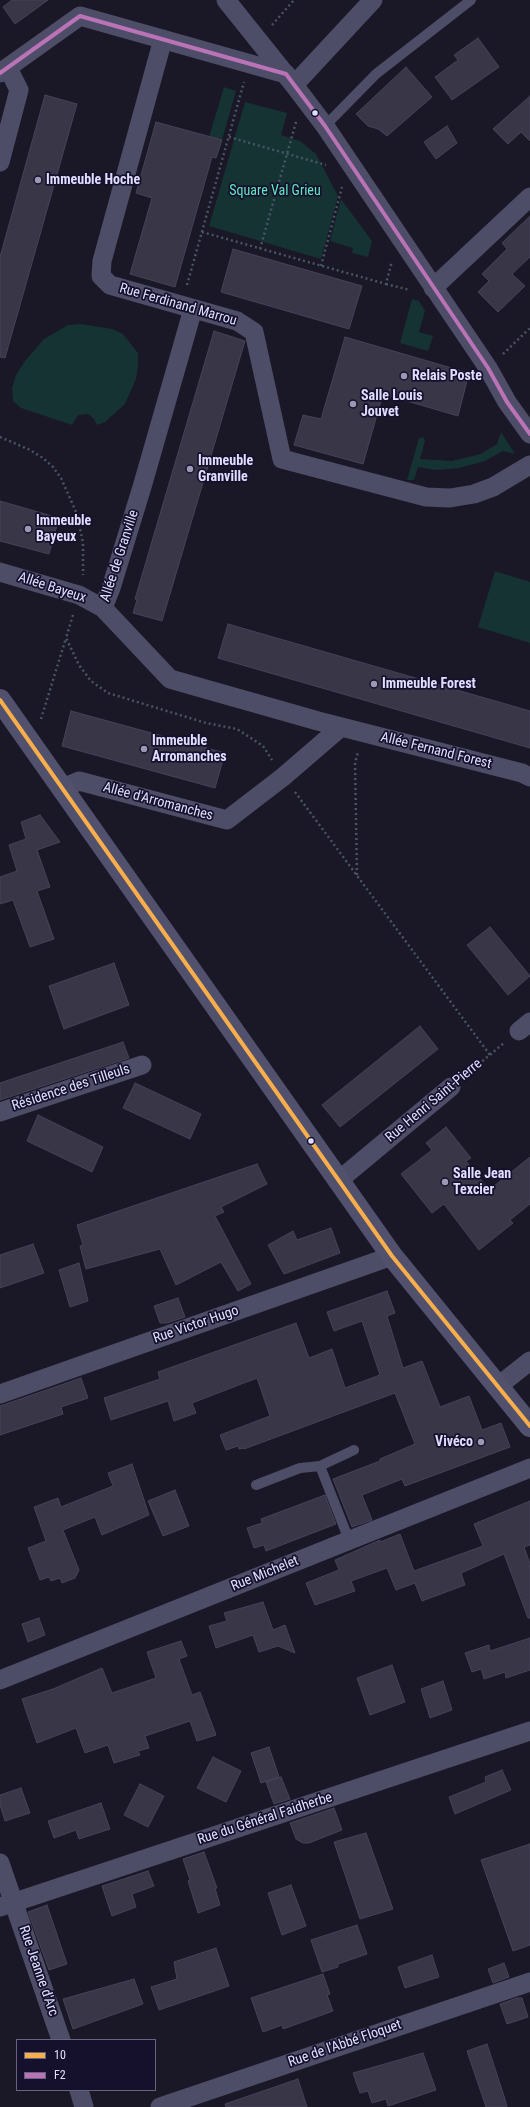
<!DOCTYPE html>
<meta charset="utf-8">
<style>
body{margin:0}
#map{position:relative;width:530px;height:2107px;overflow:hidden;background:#1a1727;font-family:"Roboto Condensed",sans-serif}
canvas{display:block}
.legend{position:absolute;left:16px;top:2039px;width:140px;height:52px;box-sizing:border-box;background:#15112d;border:1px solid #666381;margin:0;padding:5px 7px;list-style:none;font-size:12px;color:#e0ddff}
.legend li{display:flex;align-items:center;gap:8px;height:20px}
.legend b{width:20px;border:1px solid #666381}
</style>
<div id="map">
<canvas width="530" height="2107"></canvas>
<ul class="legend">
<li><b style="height:5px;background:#f8ae4b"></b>10</li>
<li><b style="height:5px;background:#ba73b6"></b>F2</li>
</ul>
</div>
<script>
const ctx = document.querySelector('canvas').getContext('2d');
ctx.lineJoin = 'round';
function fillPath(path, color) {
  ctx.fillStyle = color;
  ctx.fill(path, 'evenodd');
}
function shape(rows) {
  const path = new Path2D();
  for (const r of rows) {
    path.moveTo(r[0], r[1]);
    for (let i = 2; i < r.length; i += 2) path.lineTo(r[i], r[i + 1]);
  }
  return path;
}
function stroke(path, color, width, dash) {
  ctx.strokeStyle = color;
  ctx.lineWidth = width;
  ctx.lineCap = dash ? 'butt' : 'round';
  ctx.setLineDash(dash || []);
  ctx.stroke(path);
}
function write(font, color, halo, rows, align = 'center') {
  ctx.font = font + ' "Roboto Condensed",sans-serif';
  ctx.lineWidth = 3.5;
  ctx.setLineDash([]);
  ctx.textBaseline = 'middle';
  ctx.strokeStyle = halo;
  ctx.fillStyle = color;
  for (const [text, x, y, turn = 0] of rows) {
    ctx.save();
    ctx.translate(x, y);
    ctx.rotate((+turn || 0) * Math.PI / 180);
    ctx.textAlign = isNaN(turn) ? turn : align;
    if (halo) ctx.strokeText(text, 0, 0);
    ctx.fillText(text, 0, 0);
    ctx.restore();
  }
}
const green = shape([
 [224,87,236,91,222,140,209,137],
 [245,102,287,113,281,135,300,141,316,154,338,196,321,259,209,226],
 [341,199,372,241,368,257,352,253,353,248,330,241],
 [412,299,419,301,425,311,419,332,433,336,428,351,400,343],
 [81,324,112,329,123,334,138,353,138,366,136,379,125,404,105,422,97,425,94,419,88,414,78,415,72,425,21,408,13,401,12,388,16,375,25,361,44,339,68,325],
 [501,432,515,454,503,451,485,461,459,468,436,470,418,467,414,480,407,480,419,438,423,437,425,440,420,459,452,461,481,454,497,444],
 [495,571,530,582,530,643,478,627]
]);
const building = shape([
 [12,0,48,0,15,24,3,7,12,0],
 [478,38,499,67,452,100,435,77,458,60,454,55,478,38],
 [406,67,432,97,387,136,378,129,368,126,356,114,406,67],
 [45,95,77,104,5,358,0,357,0,257,45,95],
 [530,96,530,141,521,132,508,144,493,129,530,96],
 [156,122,222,140,216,158,212,157,175,287,130,274,152,198,136,193,156,122],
 [447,126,457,143,436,159,424,142,447,126],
 [530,216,530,257,512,274,525,286,498,312,478,292,489,281,482,274,507,249,502,243,530,216],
 [233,249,362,286,349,329,221,292,233,249],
 [214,331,245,341,162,621,133,613,137,600,135,599,214,331],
 [345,337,469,373,458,416,383,394,363,464,294,445,303,415,321,419,345,337],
 [0,501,59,518,49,554,0,541,0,501],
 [228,624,530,711,530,748,218,658,228,624],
 [71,711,225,753,215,788,62,746,71,711],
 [40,815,60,842,37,850,50,887,37,891,54,939,30,947,13,900,0,904,0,877,17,871,9,845,26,839,21,822,40,815],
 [490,927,530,976,508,995,467,945,490,927],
 [114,963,129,1005,64,1029,49,986,114,963],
 [420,1026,438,1049,340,1127,322,1105,420,1026],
 [123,1042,129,1058,0,1100,0,1083,123,1042],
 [135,1083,201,1114,190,1139,123,1108,135,1083],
 [38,1115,103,1147,92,1172,27,1141,38,1115],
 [446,1127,471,1158,466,1161,489,1190,530,1157,530,1204,510,1220,513,1223,479,1250,444,1204,432,1213,401,1174,432,1150,426,1143,446,1127],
 [257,1164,267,1184,221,1207,224,1212,215,1216,251,1284,238,1291,221,1262,176,1285,160,1249,86,1269,80,1246,83,1245,77,1225,257,1164],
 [331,1228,340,1253,284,1274,268,1245,293,1231,297,1240,331,1228],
 [33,1244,44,1273,0,1288,0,1255,33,1244],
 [79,1263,88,1301,70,1307,59,1270,79,1263],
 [387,1291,395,1313,387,1316,403,1368,422,1361,440,1407,469,1396,482,1430,501,1423,510,1447,405,1486,402,1479,362,1495,372,1520,352,1527,333,1479,380,1461,380,1459,415,1444,395,1393,244,1449,244,1448,239,1449,238,1446,226,1450,220,1435,270,1416,257,1378,192,1403,196,1413,174,1421,168,1401,111,1420,104,1398,160,1379,158,1372,296,1323,309,1358,332,1349,345,1388,380,1375,362,1321,334,1331,327,1312,387,1291],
 [178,1298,185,1317,167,1323,160,1323,154,1306,178,1298],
 [81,1378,88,1398,61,1407,63,1414,0,1435,0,1406,81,1378],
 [132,1464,149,1515,102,1535,95,1517,63,1530,79,1570,75,1578,62,1583,60,1578,51,1581,49,1577,40,1580,28,1548,46,1541,34,1507,58,1498,61,1507,113,1486,108,1473,132,1464],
 [175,1490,189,1526,163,1536,148,1501,175,1490],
 [325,1495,336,1524,266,1551,264,1545,254,1548,247,1528,262,1523,261,1519,325,1495],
 [530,1501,530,1545,524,1547,530,1564,530,1618,528,1618,504,1554,461,1573,465,1585,422,1601,415,1583,396,1590,387,1568,351,1581,355,1591,315,1605,306,1583,339,1570,335,1560,380,1540,380,1542,400,1534,414,1571,483,1546,474,1524,530,1501],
 [263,1602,273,1630,285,1625,295,1653,278,1646,259,1652,253,1635,216,1648,209,1626,227,1621,224,1613,263,1602],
 [39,1618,45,1635,28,1642,22,1624,39,1618],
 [530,1638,530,1670,506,1678,505,1672,484,1679,481,1669,472,1672,465,1653,489,1645,490,1651,530,1638],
 [181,1641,187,1656,179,1659,192,1695,200,1692,216,1735,197,1741,190,1721,145,1736,149,1748,138,1751,140,1755,114,1763,108,1745,85,1753,76,1728,37,1743,22,1699,53,1689,102,1668,112,1693,156,1678,147,1652,181,1641],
 [392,1665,405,1702,370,1715,357,1678,392,1665],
 [443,1681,452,1710,430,1718,421,1689,443,1681],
 [269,1747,279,1777,261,1783,251,1753,269,1747],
 [213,1757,241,1771,226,1802,197,1788,213,1757],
 [502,1770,511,1790,455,1814,449,1797,486,1782,485,1777,502,1770],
 [281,1777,290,1799,274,1804,266,1782,281,1777],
 [140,1784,164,1796,148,1827,124,1815,140,1784],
 [21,1788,30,1813,5,1821,0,1805,0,1795,21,1788],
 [101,1803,110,1829,79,1839,76,1830,54,1838,48,1821,101,1803],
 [334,1808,342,1830,309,1843,303,1843,296,1839,290,1823,334,1808],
 [366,1833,393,1909,360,1919,334,1842,366,1833],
 [530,1844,530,1945,513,1951,481,1860,530,1844],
 [204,1852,217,1888,215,1888,220,1905,198,1913,188,1881,190,1880,183,1859,204,1852],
 [148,1871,154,1886,132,1894,136,1907,112,1916,102,1886,148,1871],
 [291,1885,306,1926,282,1935,268,1893,291,1885],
 [47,1905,67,1964,49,1970,28,1912,47,1905],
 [357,1925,367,1954,338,1964,338,1967,322,1972,311,1940,357,1925],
 [216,1948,229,1986,159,2010,151,1987,177,1979,174,1962,216,1948],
 [432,1955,439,1977,405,1988,398,1967,432,1955],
 [504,1963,509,1977,493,1983,488,1969,504,1963],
 [323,1974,330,1994,327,1995,333,2011,283,2029,282,2025,263,2032,251,1998,323,1974],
 [134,1979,143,2004,73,2029,63,1999,134,1979],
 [517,1998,522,1998,528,2017,507,2024,500,2004,517,1998],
 [487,2044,504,2096,507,2107,486,2107,467,2051,487,2044],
 [423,2053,436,2090,388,2106,386,2099,372,2103,368,2091,360,2093,353,2073,423,2053],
 [298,2079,307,2107,226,2107,225,2104,298,2079]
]);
const path = shape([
 [272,25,294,0],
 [229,137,326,165],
 [202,232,386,284,392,261],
 [260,249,296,122],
 [321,266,342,187],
 [386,284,410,290],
 [187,285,244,82],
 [503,354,530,328],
 [0,437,30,450,43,458,53,467,61,478,77,514,83,543,83,575],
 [73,615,66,638,79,665,91,681,108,693,206,723,237,729,263,746,272,760],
 [41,719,66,638],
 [295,792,490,1055],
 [357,875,355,763,358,752],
 [467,1074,504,1043]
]);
const lane = shape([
 [325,126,376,74,471,0],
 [320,1466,354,1450],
 [256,1485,300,1468,320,1466,349,1540]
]);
const street = shape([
 [226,0,294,85,325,126,488,368,507,402,530,434],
 [163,39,102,261,101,276,110,285,237,321,254,332,282,459,426,497,450,498,474,494,493,487,530,465],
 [0,73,80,16,286,74],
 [294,85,373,0],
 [0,162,19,90,8,68],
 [433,288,530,197],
 [193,309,142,487,111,588,103,608,170,679,318,721,522,773,530,777],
 [0,572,79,595,103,608],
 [63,788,79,781,227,820,283,777,341,727],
 [519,1031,530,1022],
 [0,1112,142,1065],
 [338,1181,451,1087],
 [497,1387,530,1361],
 [0,1394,392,1256],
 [0,1680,530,1468],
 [0,1863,61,2040],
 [0,1907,530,1731],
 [79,2090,84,2107],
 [160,2107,530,1982]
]);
const secondary = shape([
 [0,700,392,1256,530,1426]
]);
const bus1 = shape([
 [0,700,392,1256,530,1426]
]);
const bus2 = shape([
 [0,73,80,16,286,74],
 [286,74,325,126,488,368,507,402,530,434]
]);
const markers = [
 [315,113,3.5,"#e0ddff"],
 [38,180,4,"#9b98b3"],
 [404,376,4,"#9b98b3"],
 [353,404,4,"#9b98b3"],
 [190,469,4,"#9b98b3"],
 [28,529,4,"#9b98b3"],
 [374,684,4,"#9b98b3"],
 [144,749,4,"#9b98b3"],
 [311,1141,3.5,"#e0ddff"],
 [445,1182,4,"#9b98b3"],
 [481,1442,4,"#9b98b3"]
];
const poiNames = [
 ["Immeuble Hoche",46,180],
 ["Relais Poste",412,376],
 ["Salle Louis",361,396],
 ["Jouvet",361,412],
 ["Immeuble",198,461],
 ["Granville",198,477],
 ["Immeuble",36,521],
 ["Bayeux",36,537],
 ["Immeuble Forest",382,684],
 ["Immeuble",152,741],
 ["Arromanches",152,757],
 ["Salle Jean",453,1174],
 ["Texcier",453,1190],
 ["Vivéco",473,1442,"right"]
];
const parkNames = [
 ["Square Val Grieu",275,191]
];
const streetNames = [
 ["Rue Ferdinand Marrou",178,305,16],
 ["Allée de Granville",120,556,-72],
 ["Allée Bayeux",52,588,18],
 ["Allée Fernand Forest",436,751,14],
 ["Allée d'Arromanches",158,802,15],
 ["Résidence des Tilleuls",71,1088,-18],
 ["Rue Henri Saint-Pierre",434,1101,-40],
 ["Rue Victor Hugo",196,1325,-19],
 ["Rue Michelet",265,1574,-22],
 ["Rue du Général Faidherbe",265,1819,-18],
 ["Rue Jeanne d'Arc",38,1971,71],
 ["Rue de l'Abbé Floquet",345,2044,-19]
];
fillPath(green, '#153333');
fillPath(building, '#393648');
stroke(building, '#474259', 1);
stroke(path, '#475565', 2.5, [2, 3]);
stroke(lane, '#4d4d67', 10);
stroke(street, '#4d4d67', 19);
stroke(secondary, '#51506d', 22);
stroke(bus1, '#f8ae4b', 4);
stroke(bus2, '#ba73b6', 4);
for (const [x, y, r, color] of markers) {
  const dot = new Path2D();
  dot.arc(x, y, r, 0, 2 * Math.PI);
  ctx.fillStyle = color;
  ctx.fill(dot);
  stroke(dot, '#15112d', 1.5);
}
write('bold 14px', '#e0ddff', '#15112d', poiNames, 'left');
write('14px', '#63e5c2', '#15112d', parkNames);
write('14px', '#e0ddff', '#15112d', streetNames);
</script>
